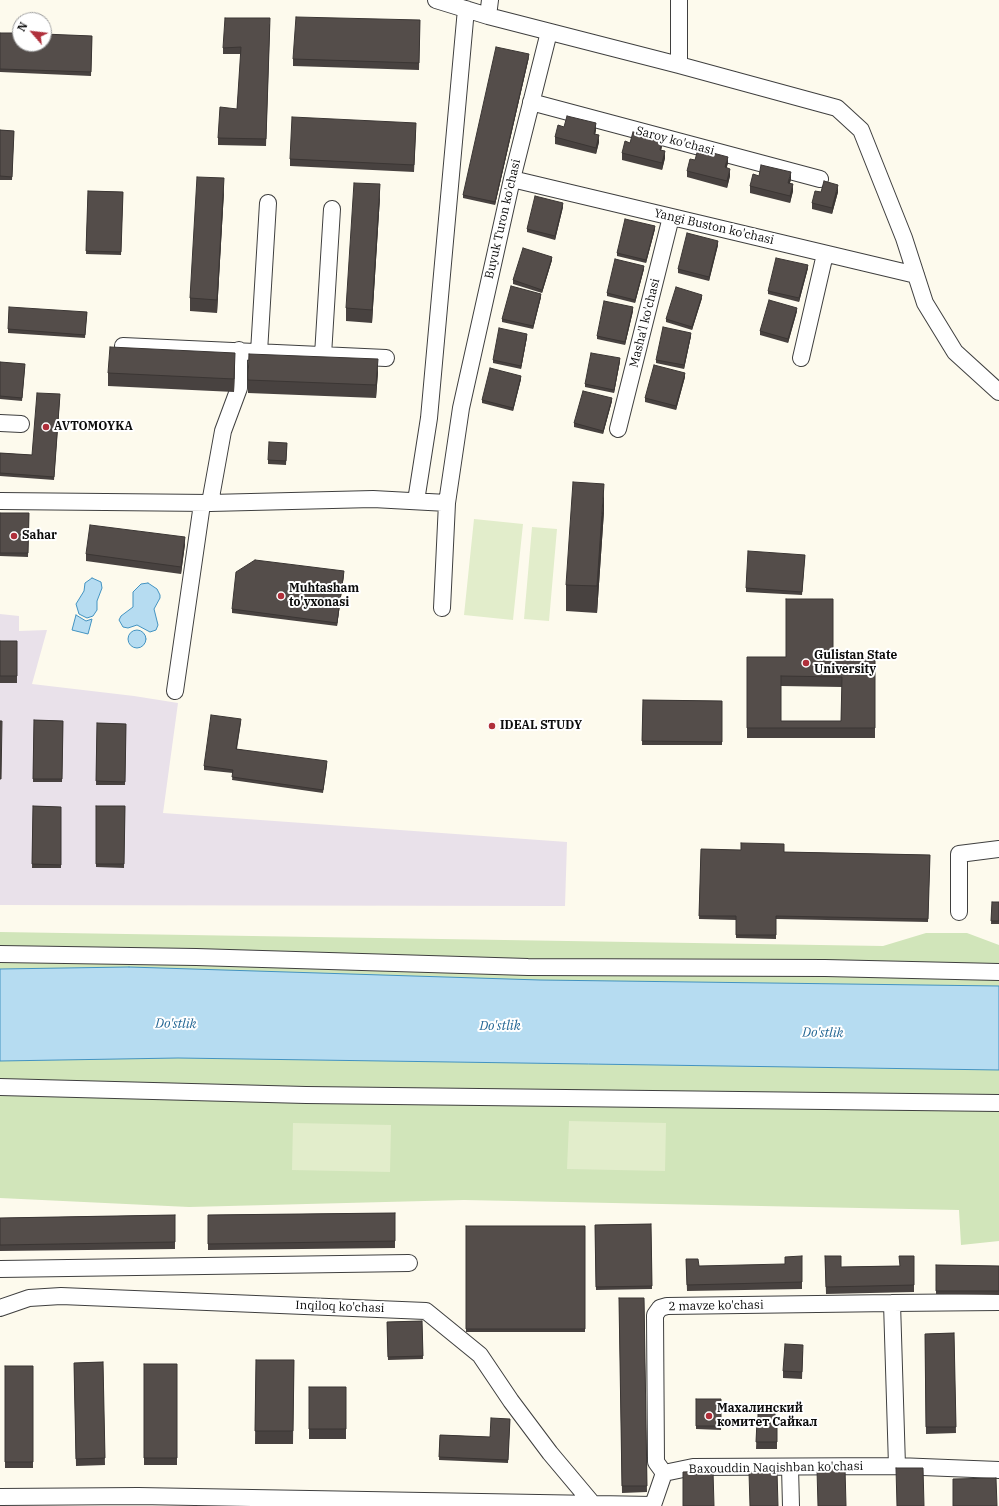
<!DOCTYPE html>
<meta charset="utf-8">
<style>
body{margin:0}
#map{position:relative;width:999px;height:1506px;overflow:hidden;background:#fdfaed;font-family:"IBM Plex Serif",serif}
canvas{display:block}
.north{position:absolute;left:12px;top:12px;width:40px;height:40px;box-sizing:border-box;background:#fff;border:1px solid #9e9e9e;border-radius:50%;rotate:298deg;font-size:11px;font-weight:700;line-height:16px;text-align:center;color:#0c0c0c}
.north::after{content:'';display:block;margin:auto;width:14px;height:18px;background:#b0303b;clip-path:polygon(50% 0,100% 100%,50% 72%,0 100%)}
</style>
<div id="map">
<canvas width="999" height="1506"></canvas>
<div class="north">N</div>
</div>
<script>
const ctx = document.querySelector('canvas').getContext('2d');
ctx.lineJoin = 'round';
function fillPath(path, color) {
  ctx.fillStyle = color;
  ctx.fill(path, 'evenodd');
}
function shape(rows) {
  const path = new Path2D();
  for (const r of rows) {
    if (r.length === 3) {
      path.moveTo(r[0] + r[2], r[1]);
      path.arc(r[0], r[1], r[2], 0, 2 * Math.PI);
      continue;
    }
    path.moveTo(r[0], r[1]);
    for (let i = 2; i < r.length; i += 2) path.lineTo(r[i], r[i + 1]);
  }
  return path;
}
function stroke(path, color, width, dash) {
  ctx.strokeStyle = color;
  ctx.lineWidth = width;
  ctx.lineCap = dash ? 'butt' : 'round';
  ctx.setLineDash(dash || []);
  ctx.stroke(path);
}
function write(font, color, halo, rows, align = 'center') {
  ctx.font = font + ' "IBM Plex Serif",serif';
  ctx.lineWidth = 4;
  ctx.setLineDash([]);
  ctx.textBaseline = 'middle';
  ctx.strokeStyle = halo;
  ctx.fillStyle = color;
  for (const [text, x, y, turn = 0] of rows) {
    ctx.save();
    ctx.translate(x, y);
    ctx.rotate((+turn || 0) * Math.PI / 180);
    ctx.textAlign = isNaN(turn) ? turn : align;
    if (halo) ctx.strokeText(text, 0, 0);
    ctx.fillText(text, 0, 0);
    ctx.restore();
  }
}
const industrial = shape([
 [0,614,19,616,19,631,47,630,32,684,134,696,178,703,163,813,567,842,565,906,0,905]
]);
const green = shape([
 [0,932,883,946,926,933,967,933,999,945,999,1241,961,1245,959,1210,464,1200,189,1207,0,1198]
]);
const pitch = shape([
 [474,519,523,524,513,620,464,615],
 [532,527,557,529,549,621,524,619],
 [569,1121,666,1123,665,1171,567,1169],
 [293,1123,391,1125,390,1172,292,1170]
]);
const water = shape([
 [92,578,101,582,102,588,97,601,97,610,93,616,87,618,79,614,76,604,84,591,85,583,92,578],
 [148,583,157,589,160,595,160,598,154,609,158,625,156,630,150,632,137,625,128,628,123,627,119,620,121,616,133,607,133,592,141,584,148,583],
 [76,615,86,621,92,619,88,634,72,630,76,615],
 [137,639,9],
 [129,967,540,980,999,986,999,1070,178,1058,0,1061,0,969,129,967]
]);
const minor = shape([
 [436,0,488,16,679,65,837,108,861,130,904,238,925,303,955,352,999,392],
 [488,16,490,0],
 [679,65,679,0],
 [531,102,820,179],
 [512,179,916,275],
 [123,346,386,358],
 [259,352,268,203],
 [323,355,332,209],
 [801,358,825,254],
 [0,423,21,424],
 [618,429,671,217],
 [0,501,210,503,223,431,239,388,239,350],
 [416,501,429,418,466,9],
 [210,503,373,499,447,503,461,408,512,179,549,32],
 [442,608,447,503],
 [175,691,202,504],
 [959,912,959,854,999,849],
 [0,954,196,957,528,967,825,968,999,972],
 [0,1087,306,1095,999,1103],
 [0,1269,409,1263],
 [0,1308,29,1298,61,1296,426,1311,480,1355,511,1401,550,1453,592,1503],
 [897,1466,892,1303,999,1302],
 [790,1467,791,1506],
 [664,1473,656,1462,655,1315,660,1308,667,1306,892,1303],
 [0,1497,138,1496,653,1505,664,1473,693,1467,897,1466,999,1470]
]);
const wall = shape([
 [420,20,419,70,293,66,293,59],
 [270,24,266,146,218,145,218,138,237,109,241,54,223,54,223,48],
 [0,33,92,36,91,76,0,72],
 [529,57,495,205,463,198,463,195],
 [564,127,596,130,595,134,599,142,596,154,555,144,555,137],
 [0,130,14,131,12,180,0,180],
 [416,130,414,172,290,166,290,159],
 [662,146,661,150,665,158,662,170,622,160,622,153],
 [695,160,728,163,726,168,730,176,727,188,687,177,687,171],
 [759,176,791,179,790,183,793,191,790,203,750,193,750,186],
 [88,191,123,192,121,255,86,254],
 [224,191,217,313,190,311,190,298],
 [821,192,838,192,832,214,812,209,812,203],
 [380,197,372,323,346,321,346,308],
 [563,207,555,240,527,232,527,229],
 [655,229,646,263,617,256,617,253],
 [718,245,709,281,678,273,678,269],
 [552,260,542,293,513,284,513,280],
 [808,268,799,302,768,294,768,291],
 [644,269,635,303,607,296,607,293],
 [541,297,533,329,502,322,502,319],
 [702,298,692,330,666,322,666,319],
 [633,311,625,345,597,339,597,336],
 [797,311,788,343,760,335,760,331],
 [87,312,85,338,8,333,8,329],
 [691,336,684,369,656,363,656,360],
 [527,337,521,369,493,363,493,360],
 [620,361,614,393,585,387,585,384],
 [0,362,25,367,22,401,0,399],
 [235,366,234,392,108,386,108,373],
 [378,372,376,398,248,393,248,380],
 [685,377,676,410,645,402,645,398],
 [521,379,513,411,482,403,482,400],
 [60,398,54,480,0,476,0,453,32,455],
 [612,401,603,434,574,427,574,423],
 [287,443,286,465,268,464,268,460],
 [604,511,597,613,566,611,566,585],
 [0,513,29,513,28,557,0,556],
 [185,544,181,574,86,561,86,554],
 [805,555,802,595,746,592,746,588],
 [344,574,337,626,232,613,232,609],
 [0,641,17,641,17,683,0,683],
 [747,657,875,658,875,738,747,738],
 [781,686,842,687,841,721,781,721],
 [643,700,722,701,722,745,642,745],
 [34,720,63,721,62,782,33,782],
 [241,722,237,749,327,765,323,793,232,780,233,773,204,770,204,766],
 [97,723,126,724,125,785,96,785],
 [33,806,61,807,61,868,32,868],
 [96,806,125,806,124,868,96,867],
 [701,849,784,852,930,855,928,922,776,919,776,939,736,938,736,920,699,919],
 [992,902,999,902,999,924,991,924],
 [395,1213,395,1248,208,1250,208,1215],
 [175,1215,175,1249,0,1251,0,1218],
 [651,1224,652,1289,596,1290,595,1225],
 [466,1226,585,1226,585,1332,466,1332],
 [825,1256,841,1267,900,1266,914,1256,914,1292,826,1294],
 [686,1259,699,1266,802,1282,802,1289,687,1291],
 [936,1265,999,1266,999,1295,936,1294],
 [619,1298,644,1298,647,1492,622,1493],
 [422,1321,423,1359,388,1360,387,1322],
 [954,1333,956,1433,926,1434,925,1334],
 [803,1351,802,1379,783,1378,783,1371],
 [256,1360,294,1360,293,1444,255,1444],
 [103,1362,105,1465,76,1466,74,1363],
 [144,1364,177,1364,177,1465,144,1465],
 [5,1366,33,1366,33,1468,5,1468],
 [309,1387,346,1387,346,1439,309,1439],
 [696,1399,721,1399,721,1430,696,1429],
 [510,1419,508,1463,439,1460,440,1435,490,1437],
 [757,1421,777,1421,777,1449,756,1449]
]);
const shadedWall = shape([
 [529,54,529,57,495,205,495,202],
 [596,123,596,130,594,141,594,134],
 [599,135,599,142,596,154,596,148],
 [662,139,662,146,660,156,660,150],
 [665,151,665,158,662,170,662,163],
 [728,157,728,163,725,174,725,167],
 [730,169,730,176,727,188,727,181],
 [791,172,791,179,788,190,788,183],
 [224,178,224,191,217,313,217,300],
 [380,184,380,197,372,323,372,310],
 [793,184,793,191,790,203,790,196],
 [838,185,838,192,832,214,832,208],
 [563,203,563,207,555,240,555,236],
 [655,226,655,229,646,263,646,260],
 [718,241,718,245,709,281,709,277],
 [552,257,552,260,542,293,542,290],
 [808,265,808,268,799,302,799,298],
 [644,266,644,269,635,303,635,300],
 [541,294,541,297,533,329,533,326],
 [702,295,702,298,692,330,692,327],
 [633,307,633,311,625,345,625,342],
 [797,308,797,311,788,343,788,339],
 [691,333,691,336,684,369,684,365],
 [527,334,527,337,521,369,521,366],
 [235,353,235,366,234,392,234,379],
 [620,358,620,361,614,393,614,390],
 [378,359,378,372,376,398,376,385],
 [685,373,685,377,676,410,676,406],
 [521,376,521,379,513,411,513,408],
 [612,398,612,401,603,434,603,431],
 [604,484,604,511,597,613,597,586],
 [185,537,185,544,181,574,181,567],
 [344,571,344,574,337,626,337,623]
]);
const building = shape([
 [296,17,420,20,419,63,293,59,296,17],
 [225,18,270,18,266,139,218,138,220,107,237,109,241,47,223,48,225,18],
 [0,33,20,33,20,44,44,44,44,34,92,36,91,72,0,69,0,33],
 [496,47,529,54,495,202,463,195,496,47],
 [567,116,596,123,594,134,599,135,596,148,555,137,558,125,564,127,567,116],
 [292,117,416,123,414,165,290,159,292,117],
 [0,130,14,131,12,177,0,176,0,130],
 [633,132,662,139,660,150,665,151,662,163,622,153,625,141,630,143,633,132],
 [698,149,728,157,725,167,730,169,727,181,687,171,690,159,695,160,698,149],
 [761,165,791,172,788,183,793,184,790,196,750,186,753,174,759,176,761,165],
 [197,177,224,178,217,300,190,298,197,177],
 [824,181,838,185,832,208,812,203,815,191,821,192,824,181],
 [354,183,380,184,372,310,346,308,354,183],
 [88,191,123,192,121,252,86,251,88,191],
 [535,196,563,203,555,236,527,229,535,196],
 [625,219,655,226,646,260,617,253,625,219],
 [687,233,718,241,709,277,678,269,687,233],
 [523,248,552,257,542,290,513,280,523,248],
 [776,258,808,265,799,298,768,291,776,258],
 [615,259,644,266,635,300,607,293,615,259],
 [511,286,541,294,533,326,502,319,511,286],
 [676,287,702,295,692,327,666,319,676,287],
 [769,300,797,308,788,339,760,331,769,300],
 [604,301,633,307,625,342,597,336,604,301],
 [9,307,87,312,85,335,8,329,9,307],
 [663,327,691,333,684,365,656,360,663,327],
 [499,328,527,334,521,366,493,360,499,328],
 [110,347,235,353,234,379,108,373,110,347],
 [591,353,620,358,614,390,585,384,591,353],
 [249,354,378,359,376,385,248,380,249,354],
 [0,362,25,364,22,398,0,396,0,362],
 [654,365,685,373,676,406,645,398,654,365],
 [490,368,521,376,513,408,482,400,490,368],
 [583,391,612,398,603,431,574,423,583,391],
 [37,393,60,394,54,477,0,473,0,453,32,455,37,393],
 [269,442,287,443,286,461,268,460,269,442],
 [573,482,604,484,597,586,566,585,573,482],
 [0,513,29,513,28,553,0,553,0,513],
 [90,525,185,537,181,567,86,554,90,525],
 [748,551,805,555,802,592,746,588,748,551],
 [255,560,344,571,337,623,232,609,236,572,255,560],
 [786,599,833,599,833,658,875,658,875,728,747,728,747,657,786,657,786,599],
 [781,676,842,677,841,721,781,721,781,676],
 [0,641,17,641,17,676,0,676,0,641],
 [643,700,722,701,722,742,642,741,643,700],
 [211,715,241,719,236,749,327,761,323,790,232,777,233,770,204,766,211,715],
 [34,720,63,721,62,779,33,779,34,720],
 [0,721,2,721,1,779,0,779,0,721],
 [97,723,126,724,125,782,96,781,97,723],
 [33,806,61,807,61,865,32,864,33,806],
 [96,806,125,806,124,864,96,864,96,806],
 [741,843,784,844,784,852,930,855,928,919,776,916,776,935,736,935,736,916,699,916,701,849,741,850,741,843],
 [992,902,999,902,999,921,991,921,992,902],
 [395,1213,395,1241,208,1244,208,1215,395,1213],
 [175,1215,175,1242,0,1245,0,1218,175,1215],
 [651,1224,652,1286,596,1287,595,1225,651,1224],
 [466,1226,585,1226,585,1329,466,1329,466,1226],
 [802,1256,802,1282,687,1285,686,1259,698,1259,699,1266,785,1264,785,1257,802,1256],
 [825,1256,841,1256,841,1267,900,1266,899,1256,914,1256,914,1285,826,1287,825,1256],
 [936,1265,999,1266,999,1291,936,1291,936,1265],
 [619,1298,644,1298,647,1486,622,1486,619,1298],
 [422,1321,423,1356,388,1357,387,1322,422,1321],
 [954,1333,956,1427,926,1427,925,1334,954,1333],
 [785,1344,803,1345,802,1372,783,1371,785,1344],
 [256,1360,294,1360,293,1431,255,1431,256,1360],
 [103,1362,105,1458,76,1459,74,1363,103,1362],
 [144,1364,177,1364,177,1458,144,1458,144,1364],
 [5,1366,33,1366,33,1462,5,1462,5,1366],
 [309,1387,346,1387,346,1429,309,1429,309,1387],
 [696,1399,721,1399,721,1426,696,1426,696,1399],
 [758,1411,775,1411,775,1421,758,1421,758,1411],
 [491,1418,510,1419,508,1460,439,1457,440,1435,490,1437,491,1418],
 [757,1421,777,1421,777,1442,756,1442,757,1421],
 [845,1468,846,1506,818,1506,817,1469,845,1468],
 [896,1468,923,1468,924,1506,897,1506,896,1468],
 [713,1471,714,1506,683,1506,683,1472,713,1471],
 [777,1471,778,1506,750,1506,749,1472,777,1471],
 [996,1478,997,1506,953,1506,953,1479,996,1478]
]);
const markers = [
 [46,427,4,"#b0303b"],
 [14,536,4,"#b0303b"],
 [281,596,4,"#b0303b"],
 [806,663,4,"#b0303b"],
 [492,726,4,"#b0303b"],
 [709,1416,4,"#b0303b"]
];
const streetNames = [
 ["Saroy ko'chasi",675,141,15],
 ["Buyuk Turon ko'chasi",503,219,-77],
 ["Yangi Buston ko'chasi",714,227,13],
 ["Masha'l ko'chasi",645,323,-76],
 ["2 mavze ko'chasi",716,1306,-1],
 ["Inqiloq ko'chasi",340,1307,2],
 ["Baxouddin Naqishban ko'chasi",776,1468,-1]
];
const poiNames = [
 ["AVTOMOYKA",54,427],
 ["Sahar",22,536],
 ["Muhtasham",289,589],
 ["to'yxonasi",289,603],
 ["Gulistan State",814,656],
 ["University",814,670],
 ["IDEAL STUDY",500,726],
 ["Махалинский",717,1409],
 ["комитет Сайкал",717,1423]
];
const waterNames = [
 ["Do'stlik",176,1024,1],
 ["Do'stlik",500,1026],
 ["Do'stlik",823,1033,1]
];
fillPath(industrial, '#e9e1ea');
fillPath(green, '#d1e5ba');
fillPath(pitch, '#e2edcb');
fillPath(water, '#b6dcf1');
stroke(water, '#4393c1', 1);
stroke(minor, '#3f3f3f', 18);
stroke(minor, '#fff', 16);
fillPath(wall, '#484240');
fillPath(shadedWall, '#3b3634');
fillPath(building, '#544d4a');
stroke(building, '#3b3634', 1);
for (const [x, y, r, color] of markers) {
  const dot = new Path2D();
  dot.arc(x, y, r, 0, 2 * Math.PI);
  ctx.fillStyle = color;
  ctx.fill(dot);
  stroke(dot, '#fff', 1.5);
}
write('12px', '#0c0c0c', '#fff', streetNames);
write('bold 12px', '#0c0c0c', '#fff', poiNames, 'left');
write('italic 13px', '#216593', '#fff', waterNames);
</script>
